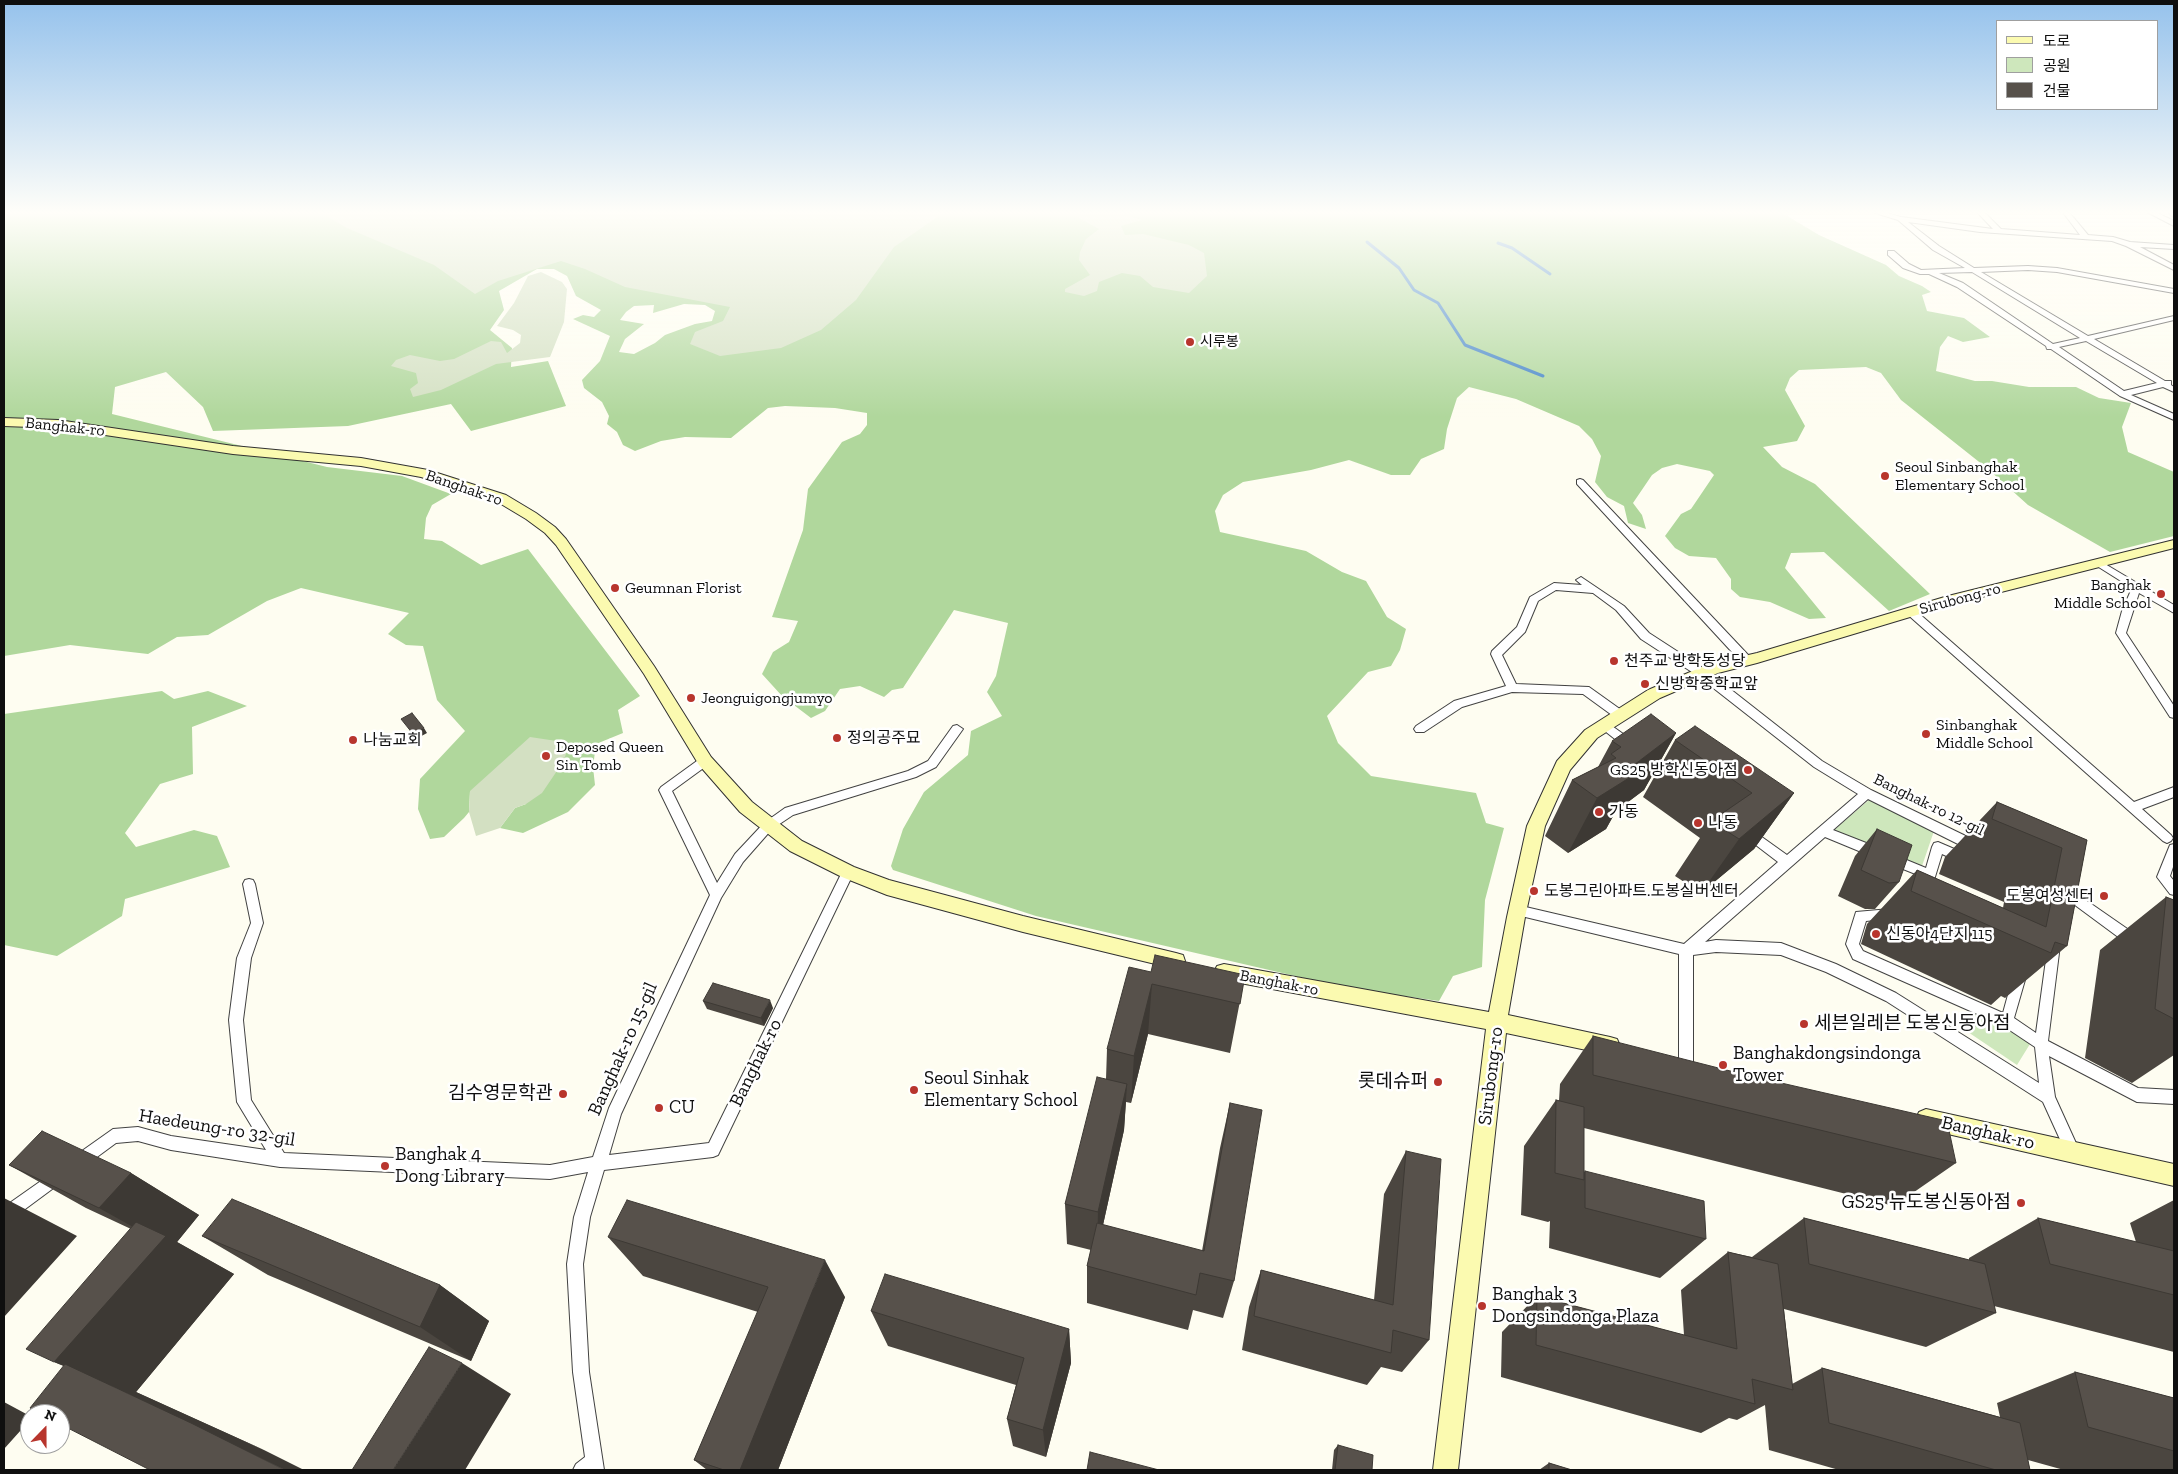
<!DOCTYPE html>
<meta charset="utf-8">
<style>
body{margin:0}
#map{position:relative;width:2178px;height:1474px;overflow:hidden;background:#fefdf1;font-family:"Zilla Slab","Noto Sans KR",serif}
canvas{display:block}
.frame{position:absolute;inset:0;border:5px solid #0f0f0f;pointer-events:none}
.legend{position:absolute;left:1996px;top:20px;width:162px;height:90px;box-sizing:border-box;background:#fff;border:1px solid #9f9f9f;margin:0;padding:6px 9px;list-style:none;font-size:15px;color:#0f0f0f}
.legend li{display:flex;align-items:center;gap:10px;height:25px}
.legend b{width:25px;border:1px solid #9f9f9f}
.north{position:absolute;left:20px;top:1404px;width:50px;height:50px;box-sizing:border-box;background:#fff;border:1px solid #9f9f9f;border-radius:50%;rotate:22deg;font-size:14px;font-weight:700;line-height:20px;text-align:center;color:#0f0f0f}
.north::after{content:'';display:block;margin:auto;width:18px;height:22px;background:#b8352d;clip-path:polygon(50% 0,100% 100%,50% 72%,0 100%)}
</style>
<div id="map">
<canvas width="2178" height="1474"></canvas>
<div class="frame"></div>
<ul class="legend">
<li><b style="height:6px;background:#fbfab0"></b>도로</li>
<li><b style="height:14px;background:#cee7bc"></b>공원</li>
<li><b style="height:14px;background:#57514b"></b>건물</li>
</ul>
<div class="north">N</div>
</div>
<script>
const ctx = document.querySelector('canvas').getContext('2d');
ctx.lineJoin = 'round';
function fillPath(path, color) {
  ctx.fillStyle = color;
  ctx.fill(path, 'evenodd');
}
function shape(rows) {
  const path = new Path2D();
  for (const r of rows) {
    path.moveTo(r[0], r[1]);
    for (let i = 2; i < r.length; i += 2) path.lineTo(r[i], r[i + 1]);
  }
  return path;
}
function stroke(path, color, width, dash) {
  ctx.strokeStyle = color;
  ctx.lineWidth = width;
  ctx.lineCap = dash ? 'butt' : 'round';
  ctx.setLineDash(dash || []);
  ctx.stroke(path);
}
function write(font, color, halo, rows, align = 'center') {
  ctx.font = font + ' "Zilla Slab","Noto Sans KR",serif';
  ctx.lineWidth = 5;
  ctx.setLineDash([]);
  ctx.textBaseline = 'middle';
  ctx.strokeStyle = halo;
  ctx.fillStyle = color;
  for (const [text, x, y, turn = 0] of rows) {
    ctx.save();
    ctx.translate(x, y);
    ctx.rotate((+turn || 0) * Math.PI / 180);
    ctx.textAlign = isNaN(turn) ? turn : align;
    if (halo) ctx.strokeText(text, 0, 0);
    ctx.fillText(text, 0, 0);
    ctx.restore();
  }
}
const green = shape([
 [1869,800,1934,831,1922,866,1834,830],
 [1972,1012,2004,1025,2030,1044,2017,1065,1965,1030]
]);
const forest = shape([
 [4,211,1779,211,1819,235,1886,265,1899,276,1922,286,1931,292,1922,295,1927,311,1964,318,1990,337,1963,342,1948,336,1940,347,1936,371,1975,381,1992,381,2029,387,2076,387,2099,398,2131,403,2122,427,2128,452,2174,472,2174,536,2110,552,2028,505,1988,469,1901,400,1881,373,1866,367,1799,370,1790,378,1785,390,1805,426,1797,441,1763,447,1782,467,1815,484,1930,594,1889,611,1824,552,1791,553,1785,568,1826,618,1809,619,1770,602,1740,597,1731,589,1731,579,1716,558,1689,556,1675,548,1665,536,1681,514,1691,509,1714,475,1710,471,1677,464,1662,468,1652,475,1633,503,1642,515,1646,529,1628,523,1624,506,1607,497,1595,482,1601,456,1592,439,1579,426,1516,399,1469,387,1457,398,1447,429,1444,449,1421,459,1410,475,1391,475,1349,460,1311,470,1243,482,1223,495,1215,511,1220,532,1306,551,1342,572,1366,581,1387,617,1406,629,1400,650,1391,666,1368,672,1327,716,1338,743,1371,776,1476,793,1486,823,1504,828,1485,900,1482,967,1453,976,1439,1001,1347,988,1036,916,893,870,891,866,903,829,924,792,968,755,971,731,1002,716,987,692,996,676,1008,623,954,610,903,688,892,690,884,697,860,686,840,689,825,711,811,718,782,696,762,674,773,652,789,642,798,621,772,617,803,530,808,489,842,442,860,434,867,425,867,413,835,408,785,406,768,408,731,438,685,437,661,441,635,451,623,445,617,432,607,424,609,416,602,402,584,388,582,380,600,361,610,336,573,319,583,315,594,317,601,310,576,296,567,276,554,269,537,269,499,291,504,310,490,330,512,348,511,367,548,361,566,406,471,431,451,404,348,426,213,431,203,407,166,372,115,387,112,414,327,467,402,476,451,494,432,505,426,518,424,539,442,541,481,565,528,549,640,696,618,710,623,733,596,744,593,767,595,785,568,812,523,833,500,828,515,808,526,804,470,791,469,812,464,818,444,837,430,839,418,809,420,779,465,731,437,700,423,646,406,645,388,634,409,613,301,588,267,601,208,635,177,637,148,654,70,645,4,656],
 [684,304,705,305,715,311,712,321,695,324,665,335,655,343,634,354,619,352,625,339,644,324,620,320,626,312,634,306,654,305,653,313],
 [162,691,174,699,208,691,247,706,192,727,193,774,160,784,125,833,136,847,194,830,217,836,230,867,125,899,122,916,57,956,4,945,4,714]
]);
const cemetery = shape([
 [321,211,946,211,894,247,856,300,821,330,781,348,720,356,690,344,695,332,723,321,730,307,625,287,585,269,561,261,498,281,475,294,434,265,347,228,321,213],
 [1081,211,1120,211,1126,215,1142,220,1121,226,1125,235,1143,234,1189,245,1204,253,1207,276,1189,293,1153,287,1140,276,1122,273,1099,282,1097,291,1084,296,1065,292,1065,289,1090,275,1079,260,1080,252,1086,239,1099,229,1079,218],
 [541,272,562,282,567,289,564,322,550,357,496,364,441,390,413,397,410,389,418,383,416,373,391,366,396,360,410,355,440,361,454,359,491,341,501,342,507,353,520,343,521,335,513,330,497,326,514,303,528,276],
 [530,737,570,743,563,762,542,793,526,804,515,808,500,828,476,836,469,812,470,791]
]);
const stream = shape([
 [1367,242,1399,268,1414,290,1438,303,1465,345,1543,376],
 [1498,243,1512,248,1550,274]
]);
const street = shape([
 [1869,211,1879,211,1901,217,1993,229,1976,211,1983,211,2001,229,2080,235,2062,211,2068,211,2088,235,2113,237,2130,242,2174,245,2174,249,2140,247,2174,265,2174,270,2126,246,2112,241,1980,232,1908,222,1939,246,1974,268,2028,266,2057,268,2174,289,2174,293,2057,272,2028,270,1981,272,2088,336,2174,316,2174,320,2094,339,2165,381,2171,381,2171,385,2174,387,2174,392,2163,387,2131,395,2174,414,2174,420,2120,396,2051,349,2047,349,2046,346,1957,287,1929,274,1920,274,1903,268,1888,255,1888,251,1894,251,1909,264,1921,270,1965,268,1933,250,1898,220,1869,211],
 [1972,272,2080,338,2053,344,1963,283,1939,273,1972,272],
 [2086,341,2157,383,2124,391,2059,347,2086,341],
 [2145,211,2153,211,2174,221,2174,226,2145,211],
 [2167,211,2174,211,2174,217,2172,216,2167,211],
 [1580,479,1583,480,1751,658,1752,661,1751,664,1743,664,1577,484,1577,480,1580,479],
 [2100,561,2174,605,2174,613,2139,593,2126,633,2174,706,2174,718,2170,717,2116,633,2122,611,2132,588,2097,566,2095,564,2100,561],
 [1581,577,1624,606,1649,633,1706,670,1822,761,1871,790,1978,842,1980,846,1978,850,1974,851,1970,850,1868,799,1833,830,1879,848,1881,852,1879,856,1875,857,1871,856,1825,837,1705,942,1716,940,1781,943,1836,964,1896,993,2039,1083,2035,1047,2002,1025,1853,959,1846,944,1856,912,1890,909,1894,910,1896,914,1894,918,1866,921,1859,944,1863,951,2003,1013,2015,969,2020,967,2025,969,2027,973,2014,1018,2036,1033,2048,945,2049,941,2054,939,2059,941,2060,945,2048,1041,2138,1088,2174,1090,2174,1104,2137,1102,2049,1056,2055,1097,2080,1152,2078,1157,2073,1159,2068,1157,2043,1102,1886,1001,1826,972,1781,955,1716,952,1693,955,1693,1062,1691,1067,1686,1069,1681,1067,1679,1062,1679,954,1517,915,1513,914,1511,910,1513,906,1517,905,1684,944,1778,862,1744,836,1742,833,1744,830,1748,828,1752,830,1787,855,1858,794,1814,767,1698,676,1641,639,1616,610,1593,593,1556,590,1538,601,1525,632,1502,655,1516,684,1589,687,1624,712,1626,715,1624,718,1616,718,1583,694,1512,692,1462,707,1424,732,1416,732,1414,729,1416,726,1454,701,1506,686,1491,654,1492,651,1517,627,1530,597,1554,583,1582,585,1576,580,1581,577],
 [1911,609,1915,610,2134,802,2174,787,2174,797,2142,809,2171,835,2173,838,2171,841,2167,843,2163,841,1907,614,1906,612,1907,610,1911,609],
 [1605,721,1633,741,1635,744,1633,747,1625,747,1601,728,1599,725,1605,721],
 [957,725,963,729,936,767,916,777,793,815,772,829,743,862,721,898,621,1114,609,1155,709,1143,844,868,848,867,852,868,854,872,718,1155,713,1157,604,1170,590,1217,583,1264,589,1372,604,1470,573,1470,576,1464,585,1457,573,1372,567,1264,574,1217,588,1172,550,1179,280,1167,171,1150,138,1141,116,1143,82,1168,77,1170,72,1168,70,1163,72,1158,113,1129,138,1127,171,1136,266,1150,237,1102,229,1020,237,958,251,923,243,884,245,880,249,879,253,880,255,884,263,923,251,958,243,1020,251,1100,284,1153,550,1165,593,1157,609,1108,710,895,659,790,661,787,701,758,709,758,711,761,709,764,672,791,717,883,735,854,764,823,785,808,908,771,928,761,953,726,957,725],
 [1938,842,1966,854,1968,858,1966,862,1962,863,1942,854,1931,890,1929,894,1925,895,1921,894,1919,890,1923,877,1888,863,1886,859,1888,855,1892,854,1926,868,1932,847,1934,843,1938,842],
 [2174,844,2174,864,2170,876,2174,881,2174,895,2170,894,2157,877,2170,845,2174,844],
 [2064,885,2139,937,2140,941,2139,945,2134,947,2129,945,2060,894,2058,890,2060,886,2064,885],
 [58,1169,63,1171,65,1176,63,1181,9,1221,4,1224,4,1207,58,1169]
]);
const secondary = shape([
 [4,418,58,420,233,446,361,458,428,470,506,495,536,513,555,527,566,539,654,666,711,757,752,802,802,841,854,867,889,880,1023,916,1176,953,1183,955,1185,961,1183,967,1176,969,1023,932,887,895,842,877,790,851,740,812,699,765,644,674,556,545,545,533,526,519,496,501,421,477,361,466,233,454,58,428,4,426,4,418],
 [2174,540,2174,548,1950,605,1757,663,1718,673,1660,698,1597,738,1570,770,1545,826,1525,917,1508,1015,1610,1037,1617,1039,1620,1046,1617,1053,1610,1055,1506,1033,1458,1470,1433,1470,1486,1029,1224,980,1217,978,1214,972,1217,966,1224,964,1489,1012,1507,917,1527,826,1557,761,1585,730,1648,690,1709,664,1757,653,1948,596,2174,540],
 [1926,1109,2174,1164,2174,1186,1926,1129,1919,1126,1916,1119,1919,1112,1926,1109]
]);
const wall = shape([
 [1676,733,1644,790,1616,811,1606,829,1568,853,1545,836,1572,780,1598,767,1612,741],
 [1675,740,1794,793,1754,849,1701,893,1675,876,1700,838,1643,797],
 [1997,802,2087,840,2067,946,2005,998,2001,996,1991,1005,1861,944,1867,924,1917,870,2003,908,2004,902,1939,874,1945,857],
 [1877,829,1899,882,1875,909,1865,909,1838,896,1855,856],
 [2166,897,2174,900,2174,1055,2132,1083,2085,1058,2100,950],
 [1151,972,1245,975,1230,1053,1148,1034,1131,1103,1126,1102,1124,1130,1103,1225,1202,1251,1220,1148,1230,1103,1234,1281,1223,1318,1193,1310,1188,1330,1087,1303,1087,1266,1091,1250,1067,1244,1065,1204,1106,1079,1107,1049],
 [703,1001,773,1008,764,1026,707,1009],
 [1593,1036,1956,1163,1894,1206,1584,1128,1584,1172,1585,1171,1706,1239,1660,1278,1549,1248,1550,1221,1548,1222,1521,1215,1524,1146,1556,1100,1559,1101,1560,1084],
 [1406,1151,1429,1340,1402,1372,1381,1367,1367,1385,1242,1350,1249,1307,1261,1270,1374,1300,1384,1194],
 [9,1165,131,1173,199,1215,177,1242,234,1274,136,1392,264,1450,54,1362,131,1229,86,1208],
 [2174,1200,2174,1352,1994,1306,1996,1313,1926,1347,1784,1309,1792,1384,1822,1368,2000,1417,1997,1403,2075,1372,2174,1398,2174,1470,2064,1470,2028,1460,2030,1470,1839,1470,1769,1450,1765,1405,1737,1420,1729,1418,1701,1433,1501,1377,1502,1332,1537,1296,1684,1335,1681,1290,1728,1252,1752,1257,1804,1218,1969,1260,1969,1258,2038,1218,2136,1242,2130,1223],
 [202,1236,440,1285,489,1321,471,1361,268,1275],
 [608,1237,845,1297,778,1470,707,1470,694,1460,758,1312,643,1276],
 [871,1311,1069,1329,1071,1363,1046,1457,1013,1446,1007,1419,1016,1385,888,1346],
 [1338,1445,1372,1470,1332,1470,1334,1450],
 [1549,1463,1572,1470,1539,1470]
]);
const shadedWall = shape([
 [424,728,427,733,416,739,413,734],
 [1676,733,1644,790,1616,811,1606,829,1568,853,1597,798,1630,768],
 [1794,793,1754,849,1701,893,1739,839],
 [1152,984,1148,1034,1131,1103,1134,1056],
 [770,1000,773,1008,764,1026,761,1018],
 [1127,1084,1124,1130,1097,1252,1098,1212],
 [131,1173,199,1215,177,1242,234,1274,136,1392,264,1450,304,1470,285,1470,95,1378,54,1362,160,1242,99,1208],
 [4,1198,77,1236,4,1317],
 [825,1260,845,1297,778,1470,740,1470],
 [440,1285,489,1321,471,1361,420,1327],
 [1069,1329,1071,1363,1046,1457,1043,1430],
 [462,1363,511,1394,465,1470,393,1470],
 [4,1402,30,1416,30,1420,4,1449]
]);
const building = shape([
 [412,713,424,728,413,734,401,719,412,713],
 [1651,714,1676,733,1630,768,1637,773,1597,798,1572,780,1616,758,1611,754,1621,747,1612,741,1651,714],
 [1695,726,1794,793,1739,839,1711,821,1752,793,1675,740,1695,726],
 [1997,802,2087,840,2067,946,2055,942,2051,953,1911,891,1917,870,2046,927,2062,848,1992,819,1997,802],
 [1877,829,1912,845,1899,882,1889,883,1861,870,1877,829],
 [2166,897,2174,900,2174,1019,2155,1009,2166,897],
 [1155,955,1245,975,1240,1004,1152,984,1134,1056,1107,1049,1129,967,1151,972,1155,955],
 [713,983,770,1000,761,1018,703,1001,713,983],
 [1593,1036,1742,1074,1947,1121,1956,1163,1593,1075,1593,1036],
 [1097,1077,1127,1084,1098,1212,1065,1204,1097,1077],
 [1556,1100,1584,1107,1584,1180,1555,1173,1556,1100],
 [1230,1103,1262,1110,1234,1281,1200,1273,1196,1295,1087,1266,1097,1223,1204,1251,1230,1103],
 [42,1131,131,1173,99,1208,9,1165,42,1131],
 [1406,1151,1441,1159,1429,1340,1393,1330,1391,1353,1254,1316,1261,1270,1393,1305,1406,1151],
 [1585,1171,1704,1201,1706,1239,1585,1208,1585,1171],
 [232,1199,440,1285,420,1327,202,1236,232,1199],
 [627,1200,825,1260,740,1470,724,1470,694,1460,768,1287,608,1237,627,1200],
 [1804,1218,1985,1264,1996,1313,1809,1264,1804,1218],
 [2038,1218,2174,1251,2174,1295,2050,1264,2038,1218],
 [136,1222,166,1236,54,1362,26,1349,136,1222],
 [1728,1252,1778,1264,1793,1390,1752,1379,1755,1404,1536,1345,1537,1296,1737,1349,1728,1252],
 [885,1274,1069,1329,1043,1430,1007,1419,1024,1358,871,1311,885,1274],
 [429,1347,462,1363,393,1470,352,1470,429,1347],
 [65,1364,191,1423,285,1470,150,1470,60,1424,60,1414,41,1414,30,1408,65,1364],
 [1822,1368,2020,1423,2030,1470,1996,1470,1829,1423,1822,1368],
 [2075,1372,2174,1398,2174,1451,2088,1427,2075,1372],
 [1338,1445,1373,1455,1372,1470,1335,1470,1338,1445],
 [1090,1452,1159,1470,1087,1470,1090,1452],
 [1549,1463,1572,1470,1549,1470,1549,1463]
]);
const markers = [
 [1190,342,5,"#b8352d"],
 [1885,476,5,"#b8352d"],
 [615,588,5,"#b8352d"],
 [2161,594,5,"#b8352d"],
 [1614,661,5,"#b8352d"],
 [1645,684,5,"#b8352d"],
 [691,698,5,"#b8352d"],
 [1926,734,5,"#b8352d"],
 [837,738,5,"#b8352d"],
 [353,740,5,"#b8352d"],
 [546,756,5,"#b8352d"],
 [1748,770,5,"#b8352d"],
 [1599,812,5,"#b8352d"],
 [1698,823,5,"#b8352d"],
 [1534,891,5,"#b8352d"],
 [2104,896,5,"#b8352d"],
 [1876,934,5,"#b8352d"],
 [1804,1024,5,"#b8352d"],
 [1723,1065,5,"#b8352d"],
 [1438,1082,5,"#b8352d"],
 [914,1090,5,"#b8352d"],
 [563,1094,5,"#b8352d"],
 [659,1108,5,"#b8352d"],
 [385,1166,5,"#b8352d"],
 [2021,1203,5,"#b8352d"],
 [1482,1306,5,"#b8352d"]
];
const farPoinames = [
 ["시루봉",1200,342]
];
const streetNames = [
 ["Banghak-ro",65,427,6],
 ["Banghak-ro",464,488,19],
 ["Sirubong-ro",1960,599,-15],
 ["Banghak-ro 12-gil",1929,805,26],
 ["Banghak-ro",1279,983,11]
];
const poiNames = [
 ["Seoul Sinbanghak",1895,467],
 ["Elementary School",1895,485],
 ["Banghak",2151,585,"right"],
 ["Middle School",2151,603,"right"],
 ["Geumnan Florist",625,588],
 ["천주교 방학동성당",1624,661],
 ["신방학중학교앞",1655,684],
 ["Jeonguigongjumyo",701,698],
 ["Sinbanghak",1936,725],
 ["Middle School",1936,743],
 ["정의공주묘",847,738],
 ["나눔교회",363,740],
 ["Deposed Queen",556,747],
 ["Sin Tomb",556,765],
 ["GS25 방학신동아점",1738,770,"right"],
 ["가동",1609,812],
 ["나동",1708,823],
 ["도봉그린아파트.도봉실버센터",1544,891],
 ["도봉여성센터",2094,896,"right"],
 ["신동아4단지 115",1886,934]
];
const nearPoinames = [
 ["세븐일레븐 도봉신동아점",1814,1024],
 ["Banghakdongsindonga",1733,1054],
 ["Tower",1733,1076],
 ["Seoul Sinhak",924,1079],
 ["Elementary School",924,1101],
 ["롯데슈퍼",1428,1082,"right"],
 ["김수영문학관",553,1094,"right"],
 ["CU",669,1108],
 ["Banghak 4",395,1155],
 ["Dong Library",395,1177],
 ["GS25 뉴도봉신동아점",2011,1203,"right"],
 ["Banghak 3",1492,1295],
 ["Dongsindonga Plaza",1492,1317]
];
const nearStreetnames = [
 ["Banghak-ro 15-gil",623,1049,-66],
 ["Banghak-ro",756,1063,-64],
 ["Sirubong-ro",1491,1076,-83],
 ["Haedeung-ro 32-gil",217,1128,9],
 ["Banghak-ro",1988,1133,13]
];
fillPath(green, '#cee7bc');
fillPath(forest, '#b0d79c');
fillPath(cemetery, '#d3e0c2');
stroke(stream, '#4384c7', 3);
stroke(street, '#424242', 2);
stroke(secondary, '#313131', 2);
fillPath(street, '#fff');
fillPath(secondary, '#fbfab0');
fillPath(wall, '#4b4640');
fillPath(shadedWall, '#3d3934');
fillPath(building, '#57514b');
stroke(building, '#3d3934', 1);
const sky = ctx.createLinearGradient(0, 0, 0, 417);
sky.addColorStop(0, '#95c2ec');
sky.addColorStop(0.51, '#fffef9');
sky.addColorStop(1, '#fffef900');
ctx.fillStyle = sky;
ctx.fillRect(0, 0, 2178, 417);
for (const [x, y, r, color] of markers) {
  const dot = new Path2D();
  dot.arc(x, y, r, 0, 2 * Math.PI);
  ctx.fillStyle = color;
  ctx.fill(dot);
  stroke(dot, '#fff', 2);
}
write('14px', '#0f0f0f', '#fff', farPoinames, 'left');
write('16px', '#0f0f0f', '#fff', streetNames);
write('16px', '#0f0f0f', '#fff', poiNames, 'left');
write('19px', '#0f0f0f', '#fff', nearPoinames, 'left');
write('19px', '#0f0f0f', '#fff', nearStreetnames);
</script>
